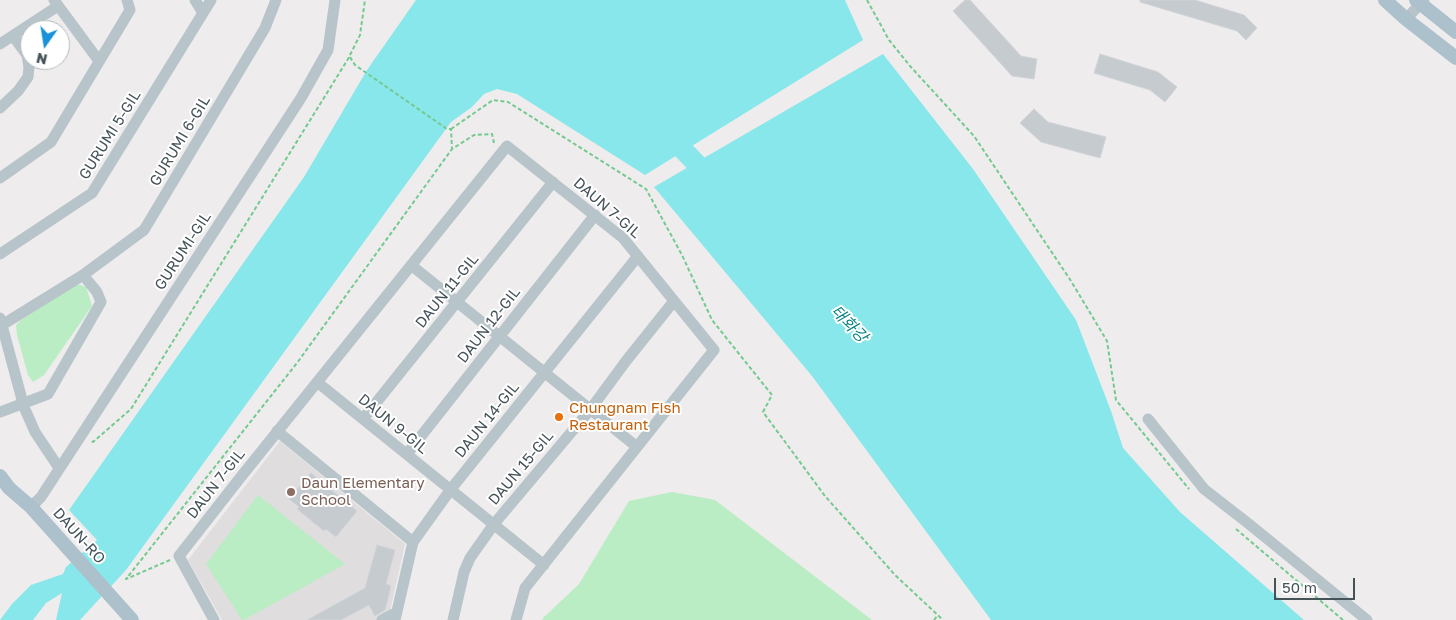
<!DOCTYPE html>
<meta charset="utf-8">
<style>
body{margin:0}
#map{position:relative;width:1456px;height:620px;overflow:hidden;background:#efeced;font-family:"Golos Text",sans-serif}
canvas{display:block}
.north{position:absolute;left:20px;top:20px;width:50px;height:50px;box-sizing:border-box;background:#fff;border:1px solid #b5babd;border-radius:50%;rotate:193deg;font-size:14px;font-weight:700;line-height:20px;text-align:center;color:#455359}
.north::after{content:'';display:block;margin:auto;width:18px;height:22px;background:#1b91da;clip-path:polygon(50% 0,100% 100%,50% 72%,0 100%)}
.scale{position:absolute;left:1274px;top:578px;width:81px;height:22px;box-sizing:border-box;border:2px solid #455359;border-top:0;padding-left:6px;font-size:15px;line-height:18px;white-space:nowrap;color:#455359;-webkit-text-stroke:4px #fff;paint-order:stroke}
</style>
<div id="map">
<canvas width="1456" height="620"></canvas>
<div class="north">N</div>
<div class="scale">50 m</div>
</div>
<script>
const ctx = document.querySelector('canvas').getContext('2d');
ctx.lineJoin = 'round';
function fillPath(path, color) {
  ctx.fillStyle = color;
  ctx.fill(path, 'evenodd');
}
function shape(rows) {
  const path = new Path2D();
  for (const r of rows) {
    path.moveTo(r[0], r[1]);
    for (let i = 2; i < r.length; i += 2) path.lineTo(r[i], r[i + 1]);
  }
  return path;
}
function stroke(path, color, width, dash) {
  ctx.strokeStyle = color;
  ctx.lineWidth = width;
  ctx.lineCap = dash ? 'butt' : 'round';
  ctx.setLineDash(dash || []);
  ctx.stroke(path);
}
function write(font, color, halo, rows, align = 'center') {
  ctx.font = font + ' "Golos Text","Noto Sans KR",sans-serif';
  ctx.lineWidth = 4;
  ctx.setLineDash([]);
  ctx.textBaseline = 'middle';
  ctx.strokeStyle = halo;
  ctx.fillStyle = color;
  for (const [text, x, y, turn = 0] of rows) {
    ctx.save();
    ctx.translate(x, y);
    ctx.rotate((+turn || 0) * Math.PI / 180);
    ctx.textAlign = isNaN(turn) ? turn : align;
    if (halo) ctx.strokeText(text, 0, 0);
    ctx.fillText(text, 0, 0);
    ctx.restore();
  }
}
const education = shape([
 [280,441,405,544,388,620,222,620,188,560]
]);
const green = shape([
 [77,284,86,287,92,306,44,375,33,382,28,375,17,335,16,325,21,320],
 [672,492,715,500,872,620,542,620,543,618,579,584,629,501],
 [258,495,345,564,244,620,242,620,206,564]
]);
const water = shape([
 [416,0,845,0,863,40,645,175,517,94,497,89,484,94,472,107,451,122,126,570,80,620,56,620,62,593,46,603,33,620,0,620,12,604,31,585,63,574,66,567,97,540,69,510,304,177,367,70],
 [883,54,973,169,1076,320,1111,411,1123,448,1180,512,1304,620,991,620,812,376,654,187]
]);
const river = shape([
 [666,132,715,183]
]);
const building = shape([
 [965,0,970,0,1021,56,1037,59,1034,79,1012,76,953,11,965,0],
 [1140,0,1195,0,1244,15,1257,28,1246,40,1237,31,1140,2,1140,0],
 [1100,54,1158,72,1177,87,1165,102,1150,90,1094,73,1100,54],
 [1034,109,1048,122,1106,137,1100,158,1041,142,1020,123,1034,109],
 [311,473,357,511,336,537,326,529,324,531,297,509,299,507,289,499,311,473],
 [377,545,395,550,386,584,391,586,385,610,375,616,369,605,341,620,307,620,365,588,377,545]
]);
const path = shape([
 [867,0,889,40,910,66,974,136,1071,281,1107,341,1116,400,1189,489],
 [350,57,355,65,447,129,451,129,452,149,474,135,492,134,494,143],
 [451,129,493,100,508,102,646,189,682,255,712,320,772,395,763,412,825,496,848,522,895,575,943,620],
 [92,441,93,442,131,409,348,59,360,35,365,0],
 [1236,529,1343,620],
 [170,560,126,579,297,363,452,149],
 [934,620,938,615]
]);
const minor = shape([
 [54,0,99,61],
 [195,0,203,13],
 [1406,19,1424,0],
 [0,44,58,6],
 [0,108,18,91,28,77,29,67,27,55,13,36],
 [0,178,51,142,130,10,127,0],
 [0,254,92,193,211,0],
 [411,265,637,447],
 [0,318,24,407,35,432,59,468],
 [2,325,83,275],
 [317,382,544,565],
 [0,412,48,394,101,302,97,292,83,275,144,230,265,28,276,0],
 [363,419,553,182],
 [1148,419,1204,489,1249,524,1367,620],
 [277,431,413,542],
 [407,454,595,215],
 [31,507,41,497,301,98,328,50,335,0],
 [214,620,179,556,240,478,507,146,623,238,714,350,525,588,516,620],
 [382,620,397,612],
 [395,620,413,542,451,489,638,256],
 [453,620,464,572,470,558,494,524,590,410,626,361,674,301]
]);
const major = shape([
 [1385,0,1406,19,1456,58],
 [1416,0,1456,32],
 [0,476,9,488,31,507,132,620]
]);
const markers = [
 [559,417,5,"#e8710a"],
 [291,492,5,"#8d6e63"]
];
const streetNames = [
 ["GURUMI 5-GIL",110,135,-58],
 ["GURUMI 6-GIL",180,141,-59],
 ["DAUN 7-GIL",607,208,41],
 ["GURUMI-GIL",183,251,-57],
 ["DAUN 11-GIL",447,291,-51],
 ["DAUN 12-GIL",489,325,-52],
 ["DAUN 14-GIL",487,420,-51],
 ["DAUN 9-GIL",393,424,39],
 ["DAUN 15-GIL",521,468,-50],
 ["DAUN 7-GIL",216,484,-52],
 ["DAUN-RO",79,536,48]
];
const foodNames = [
 ["Chungnam Fish",569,408],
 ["Restaurant",569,425]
];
const educationNames = [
 ["Daun Elementary",301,483],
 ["School",301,500]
];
const waterNames = [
 ["태화강",849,324,46]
];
fillPath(education, '#e0ddde');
fillPath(green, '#baedc4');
fillPath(water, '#87e7ea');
stroke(river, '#87e7ea', 20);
fillPath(building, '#c6cbcf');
stroke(building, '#d0d4d8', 1);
stroke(path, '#73ca8f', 2, [4, 2.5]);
stroke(minor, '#b7c4c9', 11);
stroke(major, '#acc1cb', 14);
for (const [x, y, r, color] of markers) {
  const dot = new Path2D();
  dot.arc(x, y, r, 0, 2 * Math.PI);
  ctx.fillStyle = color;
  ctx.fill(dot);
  stroke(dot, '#fff', 2);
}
write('15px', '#455359', '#fff', streetNames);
write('15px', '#c56008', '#fff', foodNames, 'left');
write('15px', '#785e54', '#fff', educationNames, 'left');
write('italic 16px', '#0f8386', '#fff', waterNames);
</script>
